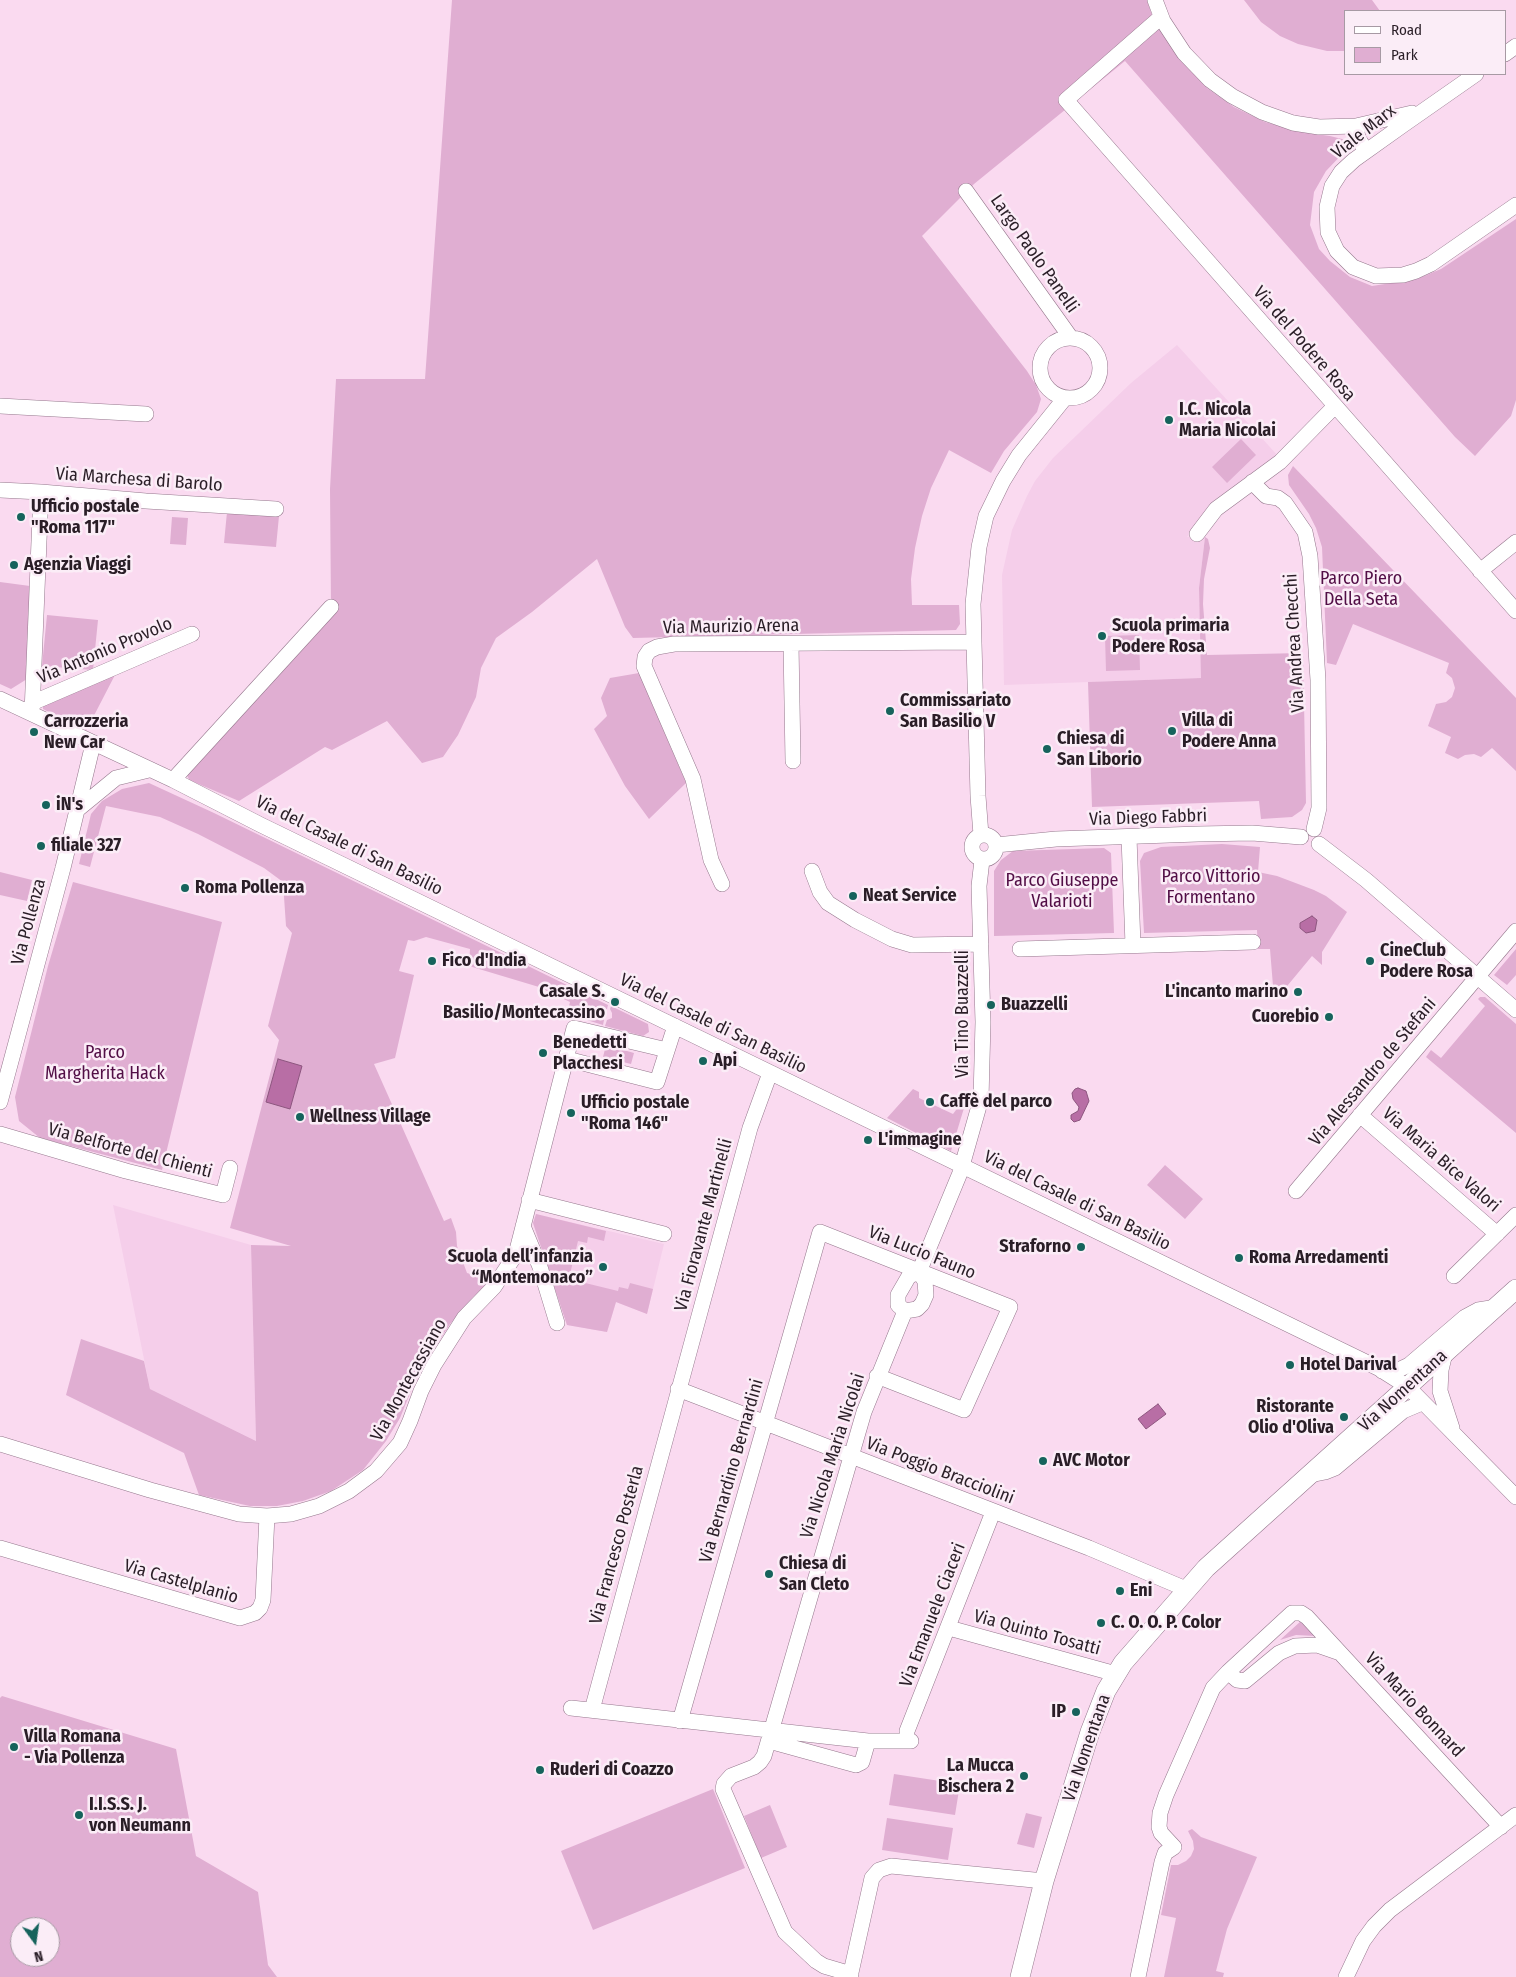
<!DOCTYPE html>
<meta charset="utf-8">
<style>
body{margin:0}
#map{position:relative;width:1516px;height:1977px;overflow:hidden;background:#fadaf0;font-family:"Fira Sans Condensed",sans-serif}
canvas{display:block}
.legend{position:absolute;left:1344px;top:10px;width:162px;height:65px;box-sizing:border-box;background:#fbedf7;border:1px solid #a79aa4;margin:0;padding:6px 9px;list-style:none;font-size:15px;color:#2a1e27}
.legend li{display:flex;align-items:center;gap:10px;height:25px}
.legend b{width:25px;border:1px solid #a79aa4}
.north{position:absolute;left:10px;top:1917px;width:50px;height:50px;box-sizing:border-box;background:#fbedf7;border:1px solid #a79aa4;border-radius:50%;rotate:166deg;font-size:14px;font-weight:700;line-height:20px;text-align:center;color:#2a1e27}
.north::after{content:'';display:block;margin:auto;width:18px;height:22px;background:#16635c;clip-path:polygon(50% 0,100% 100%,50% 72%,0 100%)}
</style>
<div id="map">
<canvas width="1516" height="1977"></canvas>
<ul class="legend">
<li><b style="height:6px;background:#fff"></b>Road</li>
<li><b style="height:14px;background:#e0aed2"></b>Park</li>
</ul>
<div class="north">N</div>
</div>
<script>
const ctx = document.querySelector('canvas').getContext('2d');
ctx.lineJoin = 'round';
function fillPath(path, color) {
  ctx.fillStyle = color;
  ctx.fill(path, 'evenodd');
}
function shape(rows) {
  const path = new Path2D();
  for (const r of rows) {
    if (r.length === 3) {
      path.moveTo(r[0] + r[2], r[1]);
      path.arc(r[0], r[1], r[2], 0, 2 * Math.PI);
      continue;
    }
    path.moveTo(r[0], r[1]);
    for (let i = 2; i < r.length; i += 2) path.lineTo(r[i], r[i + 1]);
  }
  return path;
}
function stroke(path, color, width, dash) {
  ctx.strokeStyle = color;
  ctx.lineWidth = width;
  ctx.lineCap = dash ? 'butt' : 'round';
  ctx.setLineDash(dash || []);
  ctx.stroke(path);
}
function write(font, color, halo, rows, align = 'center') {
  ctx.font = font + ' "Fira Sans Condensed",sans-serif';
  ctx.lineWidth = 5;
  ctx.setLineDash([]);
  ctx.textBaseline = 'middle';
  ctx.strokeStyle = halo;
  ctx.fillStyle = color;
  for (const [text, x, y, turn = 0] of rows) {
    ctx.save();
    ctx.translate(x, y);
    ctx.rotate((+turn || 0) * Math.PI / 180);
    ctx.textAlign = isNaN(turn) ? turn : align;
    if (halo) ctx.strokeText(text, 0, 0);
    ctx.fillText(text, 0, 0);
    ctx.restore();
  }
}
const built = shape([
 [1177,345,1279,457,1218,499,1187,537,1205,537,1199,588,1202,678,1004,685,1002,575,1012,530,1027,496,1035,481,1053,458,1131,383],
 [113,1205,251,1245,256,1441,150,1389],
 [536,1214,664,1244,647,1314,616,1302,607,1332,567,1325,533,1223]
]);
const green = shape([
 [452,0,1147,0,1152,15,1162,31,1207,88,1234,107,1265,122,1302,132,1330,136,1346,140,1347,149,1326,171,1314,192,1310,225,1319,249,1330,261,1350,277,1372,286,1417,279,1441,269,1516,219,1516,400,1511,416,1475,456,1455,437,1125,61,974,184,922,236,1027,371,1036,385,1041,399,1037,412,1004,451,991,473,949,450,931,488,922,516,915,548,911,579,912,605,959,605,960,624,956,630,633,638,625,627,597,559,532,612,496,638,481,668,476,697,458,735,443,757,422,763,387,721,332,750,325,747,239,801,189,780,186,772,331,607,330,489,336,379,425,379],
 [1244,0,1372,0,1380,11,1345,11,1345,51,1327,51,1298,44,1280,36,1261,22],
 [1241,439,1256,455,1227,483,1212,467],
 [1293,466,1516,698,1516,771,1492,748,1481,757,1474,754,1465,755,1458,759,1445,753,1451,737,1428,726,1436,704,1446,702,1452,697,1455,688,1452,678,1446,673,1449,663,1353,624,1336,665,1327,663,1322,547,1316,528,1309,514,1289,485,1288,475],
 [227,512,279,516,276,547,224,543],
 [172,517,188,518,186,545,170,544],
 [1205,537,1208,539,1210,548,1204,579,1203,604,1207,655,1303,653,1306,803,1302,810,1292,817,1261,819,1259,801,1092,807,1088,682,1201,678,1199,588],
 [0,582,30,586,27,679,11,689,0,684],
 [47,615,98,620,93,670,42,666],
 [1139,635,1140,670,1106,671,1105,636],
 [116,673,86,731,43,709,43,703],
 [639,673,686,783,649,819,625,786,594,729,607,716,601,698,610,678],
 [149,783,214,813,608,1005,607,1009,601,1013,604,1020,603,1025,567,1014,570,1002,539,987,469,966,470,949,426,937,414,941,408,940,399,971,414,975,395,1058,374,1064,444,1221,451,1218,456,1232,457,1246,467,1273,492,1280,473,1297,450,1324,428,1358,413,1386,400,1418,386,1441,363,1470,331,1491,303,1501,277,1506,250,1506,199,1495,184,1453,66,1395,81,1339,144,1361,150,1389,256,1441,251,1245,291,1246,230,1228,279,1040,268,1026,292,933,286,926,283,882,264,868,198,834,160,817,106,806,90,867,79,864,91,814,102,801,122,789],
 [1222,844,1260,847,1258,872,1277,876,1314,890,1326,896,1347,912,1322,952,1322,965,1312,956,1283,991,1273,986,1270,949,1258,949,1257,930,1144,933,1140,861,1144,853,1161,847],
 [1104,848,1111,853,1114,933,994,936,994,871,1001,860,1013,851],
 [0,872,32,880,27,901,0,895],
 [73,882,222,922,162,1170,40,1138,19,1121,15,1097,48,966],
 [1516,949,1516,975,1507,985,1494,975],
 [1480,997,1485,997,1516,1024,1516,1133,1426,1057,1431,1050,1441,1058,1485,1006,1478,999],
 [611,1006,648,1024,649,1032,643,1036,605,1026,607,1020,612,1018,612,1013,610,1009],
 [606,1045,634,1053,631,1064,603,1057],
 [913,1089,919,1092,919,1098,953,1114,959,1106,964,1108,951,1151,887,1118],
 [1165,1165,1203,1199,1185,1219,1147,1185],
 [536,1214,606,1231,604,1241,588,1237,587,1243,578,1241,570,1274,577,1276,577,1281,618,1291,619,1287,628,1289,630,1283,653,1289,647,1314,616,1302,607,1332,567,1325,533,1223],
 [1301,1621,1315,1636,1296,1635,1280,1640],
 [2,1696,176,1749,196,1856,258,1892,268,1965,277,1977,0,1977,0,1698],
 [20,1927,50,1927,50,1957,20,1957],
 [894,1774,960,1784,955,1815,889,1805],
 [713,1789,745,1868,593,1930,561,1851],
 [770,1805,787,1847,761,1858,744,1816],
 [1026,1813,1042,1817,1034,1848,1017,1844],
 [887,1818,953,1828,948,1860,882,1850],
 [1192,1829,1201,1837,1257,1857,1227,1929,1216,1971,1224,1973,1223,1977,1164,1977,1176,1918,1161,1915,1171,1865,1178,1865,1186,1861,1191,1856,1194,1849,1193,1841,1188,1831]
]);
const water = shape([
 [1312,916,1317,920,1315,931,1306,933,1300,928,1300,923,1312,916],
 [278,1059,302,1066,290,1109,266,1102,278,1059],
 [1078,1088,1086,1091,1089,1101,1080,1120,1074,1122,1071,1119,1071,1115,1078,1111,1079,1107,1073,1099,1072,1093,1075,1089,1078,1088],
 [1158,1404,1166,1414,1146,1429,1138,1419,1158,1404]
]);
const minor = shape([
 [1155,0,1163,21,1184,53,1210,80,1232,96,1262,112,1293,123,1319,127,1356,126],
 [1161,17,1066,100,1516,611],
 [1505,54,1516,46],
 [1476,74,1403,125,1354,160,1341,172,1332,186,1327,207,1328,232,1337,251,1353,267,1376,276,1403,275,1416,271,1431,264,1516,205],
 [1366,151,1358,138,1356,126,1412,113],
 [966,191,1071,338],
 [1070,368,30],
 [0,406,146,414],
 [1252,482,1266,496,1278,498,1285,503,1305,532,1310,556,1318,680,1319,808,1314,829],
 [0,490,41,492,146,501,276,509],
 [1197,534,1216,509,1280,462,1334,407],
 [1480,571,1516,542],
 [791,644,793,761],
 [0,699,173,780,261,825,1378,1368,1408,1387,1516,1497],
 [32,703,192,634],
 [32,713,41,492],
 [173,780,331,607],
 [77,810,116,778,149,770],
 [984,847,12],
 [981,835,978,796,973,604,979,547,986,516,1003,481,1019,455,1065,398],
 [1129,837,1133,945],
 [1319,844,1366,880,1516,1010],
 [996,845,1056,839,1198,834,1252,833,1301,837],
 [812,871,820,892,828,903,855,920,892,939,912,945,981,944],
 [722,884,711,860,693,779,644,666,645,657,649,651,657,647,674,644,974,642],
 [1020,949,1253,942],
 [567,1059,657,1082,675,1026],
 [0,1102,63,868,93,744],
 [1360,1115,1497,1234],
 [0,1134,126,1171,223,1195,230,1168],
 [1296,1191,1516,931],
 [529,1200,664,1234],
 [523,1226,540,1267,557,1323],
 [919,1272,960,1173,981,1099,983,1022,979,886,982,860],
 [919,1272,925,1281,926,1295,922,1304,917,1309,905,1311,898,1305,898,1295,909,1276,919,1272],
 [1454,1276,1516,1215],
 [1445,1353,1441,1370,1440,1391,1452,1428],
 [1382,1371,1396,1371,1409,1365,1465,1317,1478,1310,1497,1307],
 [678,1389,1089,1548,1186,1589],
 [0,1444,150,1490,239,1514,267,1516,291,1514,319,1506,349,1491,376,1471,400,1443,410,1421,421,1391,434,1365,464,1318,494,1287,516,1254,574,1028,667,1050],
 [1310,1475,1325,1472,1335,1468,1403,1411,1422,1403],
 [0,1548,240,1618,255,1613,260,1608,263,1600,267,1516],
 [949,1628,1116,1674],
 [1228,1672,1237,1680,1245,1681,1279,1653,1295,1646,1317,1645,1340,1653],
 [571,1708,868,1741,911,1741],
 [592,1710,750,1128,770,1073],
 [680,1721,820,1232,1010,1307,964,1410,877,1376],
 [907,1731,993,1512],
 [769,1741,856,1765,862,1762,868,1741],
 [851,1974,824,1966,816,1961,785,1932,723,1789,724,1784,731,1776,754,1767,760,1762,764,1756,864,1412,905,1311],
 [850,1977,872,1878,879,1870,891,1866,1044,1881],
 [1138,1977,1162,1862,1165,1853,1174,1847,1161,1833,1159,1827,1160,1813,1166,1795,1213,1688,1228,1672,1292,1613,1301,1613,1307,1617,1501,1827],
 [1346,1977,1363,1941,1374,1926,1390,1910,1516,1815]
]);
const major = shape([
 [1020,1977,1044,1881,1090,1732,1106,1691,1123,1663,1206,1568,1516,1289]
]);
const markers = [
 [1169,420,5,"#16635c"],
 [21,517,5,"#16635c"],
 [14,565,5,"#16635c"],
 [1102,636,5,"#16635c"],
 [890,711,5,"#16635c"],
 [1172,731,5,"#16635c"],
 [34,732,5,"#16635c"],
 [1047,749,5,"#16635c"],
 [46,805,5,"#16635c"],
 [41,846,5,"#16635c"],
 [185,888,5,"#16635c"],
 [853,896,5,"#16635c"],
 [432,961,5,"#16635c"],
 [1370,961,5,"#16635c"],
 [1298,992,5,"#16635c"],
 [615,1002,5,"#16635c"],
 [991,1005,5,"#16635c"],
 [1329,1017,5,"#16635c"],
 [543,1053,5,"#16635c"],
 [703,1061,5,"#16635c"],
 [930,1102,5,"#16635c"],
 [571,1113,5,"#16635c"],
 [300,1117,5,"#16635c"],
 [868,1140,5,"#16635c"],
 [1081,1247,5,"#16635c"],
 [1239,1258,5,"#16635c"],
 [603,1267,5,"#16635c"],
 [1290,1365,5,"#16635c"],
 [1344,1417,5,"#16635c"],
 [1043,1461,5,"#16635c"],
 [769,1574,5,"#16635c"],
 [1120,1591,5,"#16635c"],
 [1101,1623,5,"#16635c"],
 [1076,1712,5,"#16635c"],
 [14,1747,5,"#16635c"],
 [540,1770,5,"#16635c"],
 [1024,1776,5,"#16635c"],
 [79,1815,5,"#16635c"]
];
const streetNames = [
 ["Viale Marx",1364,132,-38],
 ["Largo Paolo Panelli",1034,254,55],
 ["Via del Podere Rosa",1304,344,49],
 ["Via Marchesa di Barolo",139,480,4],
 ["Via Maurizio Arena",731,627,-1],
 ["Via Andrea Checchi",1295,643,-93],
 ["Via Antonio Provolo",105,651,-23],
 ["Via Diego Fabbri",1148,818,-2],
 ["Via del Casale di San Basilio",349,846,26],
 ["Via Pollenza",29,922,-75],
 ["Via Tino Buazzelli",963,1014,-90],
 ["Via del Casale di San Basilio",713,1024,26],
 ["Via Alessandro de Stefani",1373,1072,-50],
 ["Via Belforte del Chienti",130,1151,15],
 ["Via Maria Bice Valori",1441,1160,41],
 ["Via del Casale di San Basilio",1077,1201,26],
 ["Via Fioravante Martinelli",704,1225,-75],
 ["Via Lucio Fauno",922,1253,22],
 ["Via Montecassiano",409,1380,-61],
 ["Via Nomentana",1403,1391,-42],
 ["Via Nicola Maria Nicolai",833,1456,-72],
 ["Via Bernardino Bernardini",732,1471,-74],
 ["Via Poggio Bracciolini",940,1471,21],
 ["Via Francesco Posterla",617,1545,-75],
 ["Via Castelplanio",181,1582,16],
 ["Via Emanuele Ciaceri",933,1615,-69],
 ["Via Quinto Tosatti",1037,1633,15],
 ["Via Mario Bonnard",1414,1705,47],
 ["Via Nomentana",1087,1748,-71]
];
const poiNames = [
 ["I.C. Nicola",1179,410],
 ["Maria Nicolai",1179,431],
 ["Ufficio postale",31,507],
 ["\"Roma 117\"",31,528],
 ["Agenzia Viaggi",24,565],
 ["Scuola primaria",1112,626],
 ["Podere Rosa",1112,647],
 ["Commissariato",900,701],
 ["San Basilio V",900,722],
 ["Villa di",1182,721],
 ["Podere Anna",1182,742],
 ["Carrozzeria",44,722],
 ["New Car",44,743],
 ["Chiesa di",1057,739],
 ["San Liborio",1057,760],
 ["iN's",56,805],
 ["filiale 327",51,846],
 ["Roma Pollenza",195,888],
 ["Neat Service",863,896],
 ["CineClub",1380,951],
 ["Podere Rosa",1380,972],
 ["Fico d'India",442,961],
 ["Casale S.",605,992,"right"],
 ["Basilio/Montecassino",605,1013,"right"],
 ["L'incanto marino",1288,992,"right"],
 ["Buazzelli",1001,1005],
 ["Cuorebio",1319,1017,"right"],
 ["Benedetti",553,1043],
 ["Placchesi",553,1064],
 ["Api",713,1061],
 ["Caffè del parco",940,1102],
 ["Ufficio postale",581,1103],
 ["\"Roma 146\"",581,1124],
 ["Wellness Village",310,1117],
 ["L'immagine",878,1140],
 ["Straforno",1071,1247,"right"],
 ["Scuola dell’infanzia",593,1257,"right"],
 ["“Montemonaco”",593,1278,"right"],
 ["Roma Arredamenti",1249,1258],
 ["Hotel Darival",1300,1365],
 ["Ristorante",1334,1407,"right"],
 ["Olio d'Oliva",1334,1428,"right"],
 ["AVC Motor",1053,1461],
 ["Chiesa di",779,1564],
 ["San Cleto",779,1585],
 ["Eni",1130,1591],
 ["C. O. O. P. Color",1111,1623],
 ["IP",1066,1712,"right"],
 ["Villa Romana",24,1737],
 ["- Via Pollenza",24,1758],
 ["La Mucca",1014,1766,"right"],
 ["Bischera 2",1014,1787,"right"],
 ["Ruderi di Coazzo",550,1770],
 ["I.I.S.S. J.",89,1805],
 ["von Neumann",89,1826]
];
const parkNames = [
 ["Parco Piero",1361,579],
 ["Della Seta",1361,600],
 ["Parco Vittorio",1211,877],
 ["Formentano",1211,898],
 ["Parco Giuseppe",1062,881],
 ["Valarioti",1062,902],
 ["Parco",105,1053],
 ["Margherita Hack",105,1074]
];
fillPath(built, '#f5ceea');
fillPath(green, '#e0aed2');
fillPath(water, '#b86ea5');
stroke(water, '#8d567f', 1);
stroke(minor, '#95788d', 16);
stroke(major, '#95788d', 20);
stroke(minor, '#fff', 15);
stroke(major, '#fff', 19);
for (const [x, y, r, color] of markers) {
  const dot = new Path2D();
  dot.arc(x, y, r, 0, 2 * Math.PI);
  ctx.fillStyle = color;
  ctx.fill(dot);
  stroke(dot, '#fbedf7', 2);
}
write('18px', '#2a1e27', '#fbedf7', streetNames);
write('bold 18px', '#2a1e27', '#fbedf7', poiNames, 'left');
write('18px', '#520e46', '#fbedf7', parkNames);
</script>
